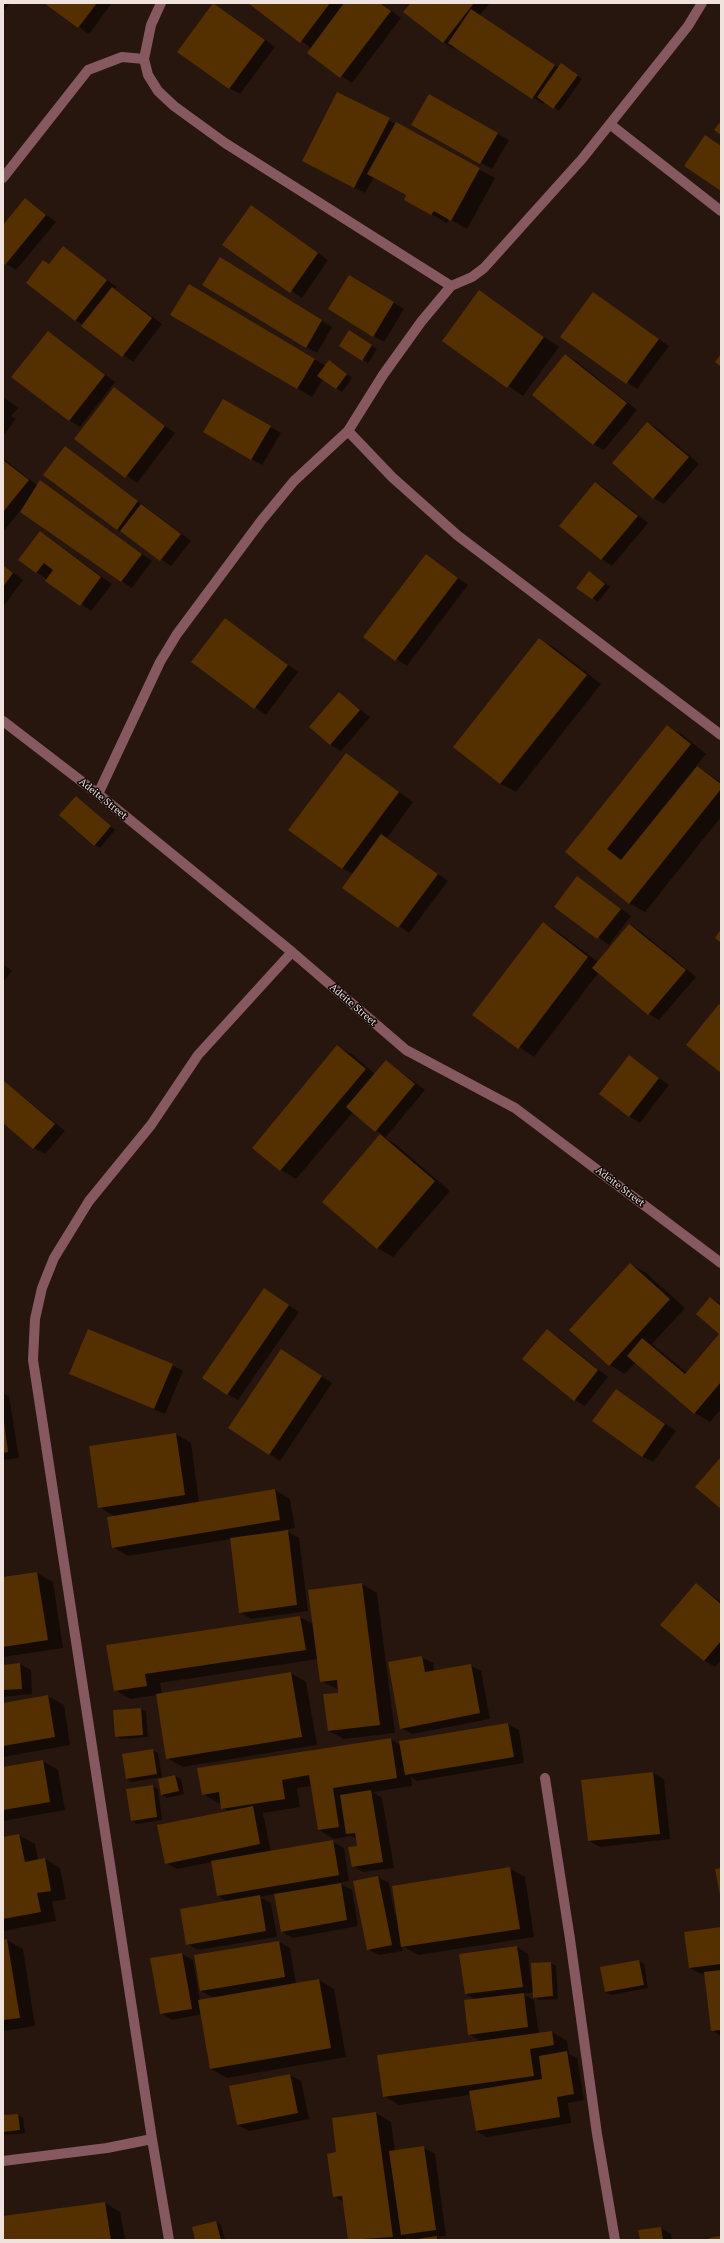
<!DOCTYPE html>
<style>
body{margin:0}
#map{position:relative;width:724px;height:2243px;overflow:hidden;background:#27160e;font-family:"PT Serif",serif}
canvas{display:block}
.frame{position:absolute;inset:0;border:4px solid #f0e2dd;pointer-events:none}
</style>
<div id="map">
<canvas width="724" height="2243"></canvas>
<div class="frame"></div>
</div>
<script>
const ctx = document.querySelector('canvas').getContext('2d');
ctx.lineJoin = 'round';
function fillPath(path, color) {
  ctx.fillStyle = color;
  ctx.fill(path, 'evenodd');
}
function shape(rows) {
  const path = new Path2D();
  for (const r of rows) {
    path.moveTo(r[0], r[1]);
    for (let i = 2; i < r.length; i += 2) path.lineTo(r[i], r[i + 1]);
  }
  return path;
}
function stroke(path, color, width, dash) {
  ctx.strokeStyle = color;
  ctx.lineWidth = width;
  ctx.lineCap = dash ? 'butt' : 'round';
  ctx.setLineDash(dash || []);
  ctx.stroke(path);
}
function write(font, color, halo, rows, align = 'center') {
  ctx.font = font + ' "PT Serif",serif';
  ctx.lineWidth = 3;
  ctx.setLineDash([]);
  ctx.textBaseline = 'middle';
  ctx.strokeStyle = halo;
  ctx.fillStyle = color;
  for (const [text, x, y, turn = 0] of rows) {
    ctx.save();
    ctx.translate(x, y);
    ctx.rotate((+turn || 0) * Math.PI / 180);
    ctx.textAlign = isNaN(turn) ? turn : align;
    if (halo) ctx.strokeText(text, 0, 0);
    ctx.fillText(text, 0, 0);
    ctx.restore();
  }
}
const shadow = shape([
 [3,3,10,3,3,12],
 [45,3,112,3,89,34],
 [249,3,381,3,401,18,352,83,308,53,311,48],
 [412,3,490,3,480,15,559,68,567,67,582,79,559,111,545,102,543,104,456,46,454,49,443,42],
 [223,10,275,47,240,94,229,88],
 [338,93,495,178,467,229,449,219,447,223,421,208,407,195,374,177,365,193,314,167],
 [429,95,509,140,492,169,412,124],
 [25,199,56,222,16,270,3,262,3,227],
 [251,207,328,260,302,298,224,245],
 [63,248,117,287,115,289,162,324,133,362,76,320,50,265],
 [231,265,332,327,317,353,306,347],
 [360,282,404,309,384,342,373,336],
 [189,285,326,366,335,365,352,378,342,392,323,379,312,397,172,314],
 [479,292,559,347,523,396,443,341],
 [593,293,669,346,637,389,562,337],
 [48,332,115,382,80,427,69,420],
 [355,335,377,349,368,363,363,360],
 [566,355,576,361,637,410,604,450,593,444],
 [114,389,175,433,137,483,76,439],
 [3,397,18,408,11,416,16,419,3,436],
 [223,400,281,433,262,465,204,432],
 [647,423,658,429,699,464,664,504,653,498],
 [66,447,191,541,171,566,117,529],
 [3,458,38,486,41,481,51,488,152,561,132,588,20,511,3,532],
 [596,483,606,489,648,523,612,566,602,559,560,526],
 [41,532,112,584,91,611,20,560],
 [426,555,468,585,407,666,364,637],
 [3,565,23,580,3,607],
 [595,576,610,587,598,602,578,587],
 [226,619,298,672,266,715,193,661],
 [539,639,555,648,601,684,516,792,501,784,454,747],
 [339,693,370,717,341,751,331,745,310,727],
 [667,726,683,735,706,754,696,766,721,782,721,817,645,912,629,903,566,852],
 [346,755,413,802,387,838,448,881,409,933,343,887,353,874,342,868],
 [76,797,115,830,100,848,94,845],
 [577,877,631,916,609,945,555,906],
 [543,923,558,932,598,962,630,925,640,931,696,977,659,1020,649,1014,598,973,534,1057,473,1015],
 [3,964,12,971,3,982],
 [337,1046,353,1055,375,1074,386,1061,425,1090,385,1138,395,1144,450,1191,393,1257,377,1248,323,1202,381,1134,353,1112,296,1179,281,1170],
 [630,1057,669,1085,640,1123,629,1116],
 [3,1080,65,1131,45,1154,34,1148,3,1121],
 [630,1264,646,1273,685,1308,652,1344,687,1373,721,1334,711,1298,721,1304,721,1409,710,1422,695,1413,636,1362,625,1374,610,1365,571,1330],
 [265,1290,299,1312,238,1400,227,1394],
 [547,1331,558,1337,608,1377,585,1406,575,1400],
 [292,1357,332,1383,280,1461,229,1428],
 [172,1365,183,1371,165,1414,71,1374],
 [616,1390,676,1431,653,1462,642,1456],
 [3,1393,9,1396,19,1458,3,1460],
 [176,1434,191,1443,199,1503,275,1490,290,1499,295,1528,285,1530,299,1538,308,1611,251,1619,240,1612,231,1539,128,1556,113,1547,116,1517,99,1507],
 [37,1573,53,1582,63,1648,3,1657,3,1578],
 [362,1584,377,1593,395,1733,344,1739,329,1731,339,1690,321,1681,318,1659,160,1683,162,1694,291,1673,306,1682,317,1745,183,1767,167,1758,157,1695,130,1699,115,1690,108,1645,300,1617,313,1624],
 [696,1584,721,1602,721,1660,715,1667,704,1660],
 [422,1657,433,1663,434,1672,470,1665,481,1671,490,1719,412,1734,401,1728],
 [20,1664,31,1670,32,1694,3,1697,3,1666],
 [48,1696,64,1705,70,1745,3,1757,3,1704],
 [141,1709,146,1712,148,1737,121,1739,116,1736,114,1711],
 [508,1724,519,1730,524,1763,417,1781,411,1777,412,1786,373,1792,382,1798,394,1868,363,1872,353,1866,358,1847,357,1839,352,1836,334,1839,319,1830,311,1786,297,1788,300,1807,263,1813,271,1852,333,1842,344,1848,349,1881,339,1883,352,1890,358,1926,293,1938,282,1932,274,1894,260,1897,271,1903,277,1937,198,1950,187,1944,228,1902,218,1896,212,1862,177,1869,166,1863,228,1811,222,1808,221,1802,218,1803,203,1794,391,1739,401,1745],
 [152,1750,158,1753,162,1777,132,1782,127,1779],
 [43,1761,58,1770,65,1810,3,1821,3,1768],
 [653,1773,664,1779,670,1839,600,1847,589,1841],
 [175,1776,181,1779,184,1794,167,1798,162,1795],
 [152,1786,158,1789,162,1820,137,1824,132,1821],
 [19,1835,35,1844,38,1860,45,1859,60,1868,66,1899,52,1902,56,1921,3,1931,3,1838],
 [509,1868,525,1877,534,1937,418,1955,402,1946,403,1951,379,1955,368,1949,378,1877,389,1883,395,1915],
 [721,1928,721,2036,712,2030,705,1973,701,1974,690,1968],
 [7,1940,23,1949,35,2026,3,2031,3,1941],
 [279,1942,290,1948,296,1984,319,1980,334,1989,346,2057,227,2078,211,2069,202,2014,172,2020,161,2013,182,1954,193,1960,200,2001,214,1998,201,1991],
 [517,1947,528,1954,531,1981,551,1963,556,1966,558,1999,539,2000,534,1997,534,1992,523,1994,534,2000,539,2034,552,2032,567,2041,569,2054,577,2058,584,2100,568,2103,571,2123,487,2137,476,2131,470,2095,399,2105,384,2096,482,2042,469,2034,477,2000,466,1994],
 [639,1961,644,1964,648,1988,611,1995,606,1992],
 [290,2075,301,2081,309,2119,249,2131,238,2125,230,2086],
 [376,2113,391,2122,395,2151,424,2148,435,2154,446,2236,437,2237,441,2240,411,2240,406,2237,407,2240,349,2240,344,2202,334,2196,338,2153],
 [18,2115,23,2118,25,2133,3,2135,3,2116],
 [105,2203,120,2212,125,2240,3,2240,3,2217],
 [216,2222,221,2225,225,2240,196,2240],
 [661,2228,671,2234,672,2240,641,2240]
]);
const building = shape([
 [44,3,97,3,78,28],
 [213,3,265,40,229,89,177,52],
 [248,3,330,3,300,43],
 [344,3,380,3,391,11,340,78,307,53],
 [411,3,474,3,443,43,403,12],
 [471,9,555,65,532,99,448,43],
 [561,63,578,75,553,109,537,97],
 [337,92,390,118,354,188,302,161],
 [429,94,498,133,480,164,411,125],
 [721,121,721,135,714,130],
 [396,122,480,168,451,221,434,211,431,215,404,200,406,195,367,174],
 [705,135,721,146,721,191,684,166],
 [25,198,46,215,5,265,3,263,3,225],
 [251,205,318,253,290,293,222,245],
 [63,246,107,280,75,321,26,283,43,260,49,264],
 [220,257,322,320,306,348,202,285],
 [349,275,394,302,373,337,328,309],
 [189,284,315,359,297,389,170,315],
 [112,287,152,318,122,357,81,326],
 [479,290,544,337,507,388,442,341],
 [593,292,659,339,626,384,560,337],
 [349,330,372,345,362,361,339,346],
 [48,331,105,375,69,421,11,377],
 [565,354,627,403,593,445,532,395],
 [721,354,721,367,715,362],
 [329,360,347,374,336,389,317,376],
 [114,387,165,426,125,478,74,439],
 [223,399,271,426,251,460,203,432],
 [647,422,689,457,653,499,612,463],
 [65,446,138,501,117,530,43,475],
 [3,460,29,480,3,512],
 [40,480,142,554,121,582,20,512],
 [595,482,638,516,601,560,559,526],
 [141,504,181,534,160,561,120,531],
 [40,531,101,577,80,606,45,581,53,570,44,563,36,573,18,560],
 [426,554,458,578,395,661,363,637],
 [3,565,13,573,3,587],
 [589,571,605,584,592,599,576,588],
 [225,618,288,665,254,709,191,662],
 [539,638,587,675,500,784,453,747],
 [339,692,360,710,330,745,309,727],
 [667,725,691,744,607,849,621,860,697,766,721,784,721,789,629,904,565,852],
 [346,753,399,792,342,869,288,830],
 [76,796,111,826,94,846,59,815],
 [381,834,438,874,398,928,342,888],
 [577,876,621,909,597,939,554,907],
 [543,922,588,957,518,1049,472,1015],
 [629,924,686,970,648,1015,592,968],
 [721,929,721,943,715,938],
 [719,1004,721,1006,721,1073,686,1045],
 [337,1045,366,1069,280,1171,252,1148],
 [629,1055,659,1078,629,1117,599,1094],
 [386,1060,415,1084,375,1132,346,1107],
 [3,1080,55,1124,33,1149,3,1123],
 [380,1134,435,1181,377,1249,322,1202],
 [630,1263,670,1299,609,1366,569,1330],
 [264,1288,289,1305,227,1395,202,1378],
 [710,1297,721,1306,721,1382,694,1414,627,1356,642,1338,685,1374,719,1334,696,1314],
 [88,1329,173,1364,154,1409,69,1374],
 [547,1329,598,1370,574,1401,522,1359],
 [281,1349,322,1376,269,1455,228,1428],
 [616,1389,665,1424,642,1457,592,1421],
 [4,1422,8,1452,3,1453,3,1423],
 [176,1433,185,1495,98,1508,89,1446],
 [721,1457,721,1509,695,1487],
 [275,1489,280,1520,112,1548,107,1517],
 [288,1530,297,1605,239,1613,230,1538],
 [37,1572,48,1640,3,1647,3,1577],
 [362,1583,380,1725,328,1731,323,1694,338,1693,337,1680,320,1682,308,1590],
 [696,1583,721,1604,721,1641,704,1661,660,1625],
 [300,1616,306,1650,145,1674,147,1686,114,1691,106,1645],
 [422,1656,425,1672,471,1664,480,1713,400,1729,388,1662],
 [20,1663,22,1689,3,1690,3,1665],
 [291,1672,302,1737,166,1759,156,1694],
 [48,1695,55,1737,3,1746,3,1703],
 [141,1708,143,1735,115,1737,113,1710],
 [508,1723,514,1757,405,1775,399,1741],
 [391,1738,397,1778,333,1788,339,1827,318,1830,309,1775,282,1780,285,1799,221,1809,219,1792,202,1795,197,1768],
 [153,1749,157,1774,126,1779,122,1754],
 [43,1760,50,1802,3,1810,3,1767],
 [653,1772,660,1834,588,1841,581,1780],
 [175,1775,179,1791,161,1795,158,1779],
 [153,1785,157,1817,131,1821,126,1789],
 [371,1790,383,1862,352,1867,348,1847,357,1846,355,1833,346,1834,340,1795],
 [253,1806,260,1844,165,1864,157,1825],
 [19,1834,25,1862,45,1858,51,1891,37,1893,41,1912,3,1919,3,1837],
 [333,1840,339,1875,217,1896,211,1861],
 [510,1867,520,1929,401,1947,392,1886],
 [721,1868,721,1895,720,1895,715,1869],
 [378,1876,392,1945,367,1950,353,1881],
 [341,1883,347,1920,281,1932,274,1894],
 [260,1895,266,1931,186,1945,180,1909],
 [721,1927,721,1964,689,1968,684,1932],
 [7,1939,20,2018,3,2020,3,1940],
 [279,1941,285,1977,200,1991,194,1955],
 [517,1946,523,1987,465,1994,459,1954],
 [182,1953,192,2009,160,2014,150,1958],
 [639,1960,644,1985,605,1992,600,1967],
 [551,1962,553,1996,533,1998,531,1963],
 [721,1970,721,2030,711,2031,704,1972],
 [319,1979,331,2048,210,2069,198,2000],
 [524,1993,528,2027,468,2035,464,2000],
 [552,2031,554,2045,530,2049,534,2076,383,2097,377,2055],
 [567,2051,574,2094,557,2097,560,2117,476,2131,469,2091,542,2079,539,2056],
 [290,2074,298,2113,237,2125,229,2086],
 [376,2112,393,2237,348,2240,342,2196,333,2197,327,2154,336,2152,332,2118],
 [18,2114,20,2130,3,2132,3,2115],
 [424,2146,436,2230,401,2235,389,2151],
 [105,2202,111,2240,3,2240,3,2216],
 [216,2221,221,2240,195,2240,192,2227],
 [661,2227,663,2240,640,2240,638,2230],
 [437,2236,437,2240,417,2240,417,2239],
 [721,2236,721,2240,709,2240,709,2238]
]);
const minor = shape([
 [161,3,151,25,144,59,148,75,158,91,174,106,225,143,451,286],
 [611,125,721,211],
 [3,178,88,70,122,57,144,59],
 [348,431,392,477,457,535,721,735],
 [3,721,98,794,292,952,406,1050,515,1108,721,1263],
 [98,794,160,662,177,634,261,521,294,481,348,431,383,375,421,322,451,286,472,277,484,268,582,159,688,26,702,3],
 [545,1778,570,1939,597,2134,615,2240],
 [3,2161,107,2148,152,2139],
 [169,2240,152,2139,33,1360,35,1319,42,1288,54,1258,89,1201,151,1125,198,1055,292,952]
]);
const streetNames = [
 ["Adeite Street",103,799,39],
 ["Adeite Street",353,1005,41],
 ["Adeite Street",620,1187,37]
];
fillPath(shadow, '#0007');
fillPath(building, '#542f00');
stroke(minor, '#86585f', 10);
write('10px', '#f0e2dd', '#0b0403', streetNames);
</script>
